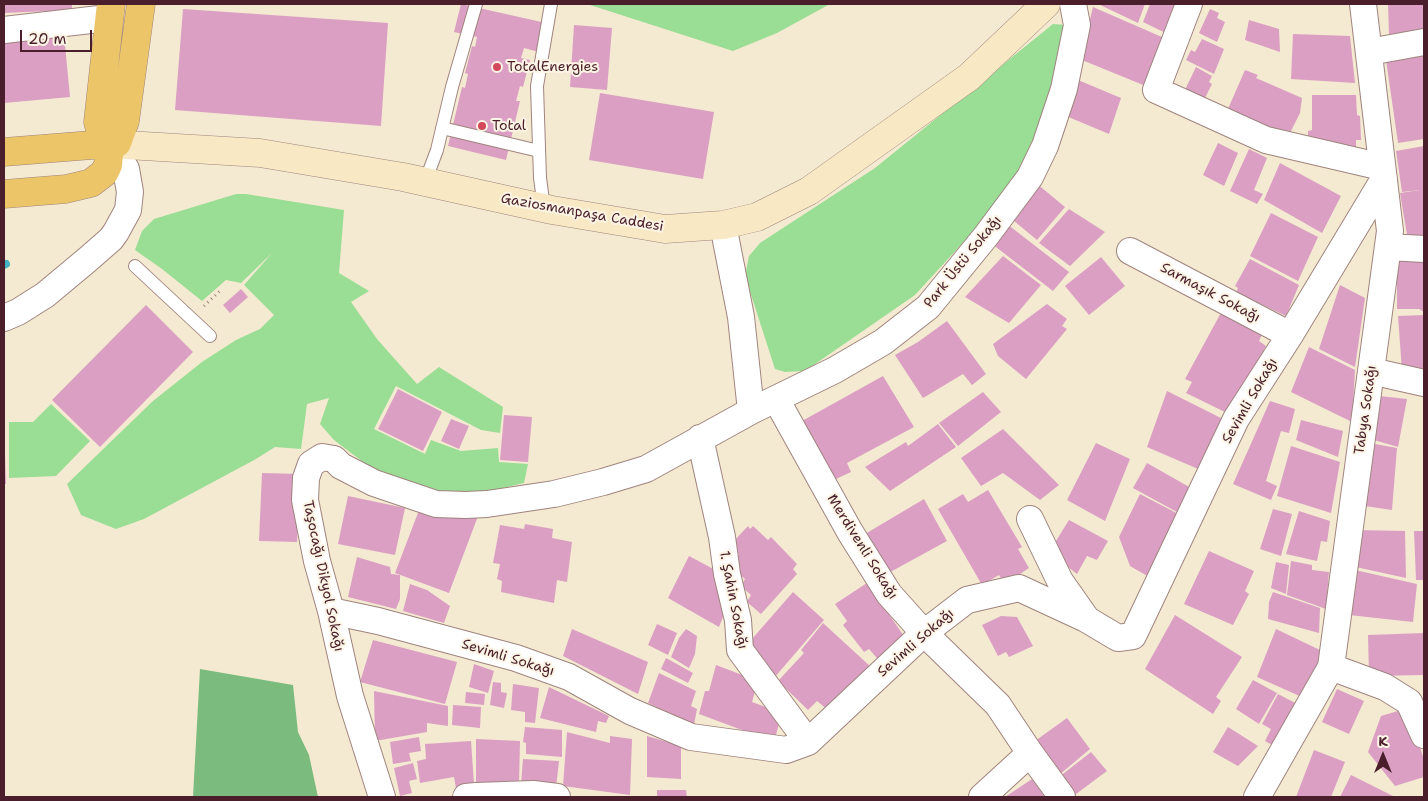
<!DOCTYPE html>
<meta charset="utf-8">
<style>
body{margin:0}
#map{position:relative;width:1428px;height:801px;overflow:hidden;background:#f4ead1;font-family:"Shantell Sans",sans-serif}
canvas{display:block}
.frame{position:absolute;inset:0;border:5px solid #4a1f2b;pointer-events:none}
.north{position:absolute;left:1358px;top:731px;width:50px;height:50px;-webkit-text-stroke:4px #fcf5e5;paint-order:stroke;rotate:0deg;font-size:14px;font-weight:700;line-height:20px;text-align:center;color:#4a1f2b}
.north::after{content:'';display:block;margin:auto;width:18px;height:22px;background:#4a1f2b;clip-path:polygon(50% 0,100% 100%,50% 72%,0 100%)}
.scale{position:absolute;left:20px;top:30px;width:72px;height:22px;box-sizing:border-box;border:2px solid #4a1f2b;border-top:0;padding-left:6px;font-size:15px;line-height:18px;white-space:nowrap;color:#4a1f2b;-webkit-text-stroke:4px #fcf5e5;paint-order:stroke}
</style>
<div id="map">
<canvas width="1428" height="801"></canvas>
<div class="frame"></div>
<div class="north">K</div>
<div class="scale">20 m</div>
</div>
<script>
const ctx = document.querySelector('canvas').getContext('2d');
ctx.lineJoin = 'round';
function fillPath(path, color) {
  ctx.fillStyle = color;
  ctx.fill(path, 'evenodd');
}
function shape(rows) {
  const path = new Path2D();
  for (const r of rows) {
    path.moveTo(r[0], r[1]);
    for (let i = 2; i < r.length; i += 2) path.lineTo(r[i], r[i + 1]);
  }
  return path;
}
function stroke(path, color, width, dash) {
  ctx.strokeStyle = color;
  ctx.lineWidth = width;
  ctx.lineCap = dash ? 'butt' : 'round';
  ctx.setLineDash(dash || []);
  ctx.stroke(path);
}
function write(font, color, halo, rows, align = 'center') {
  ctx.font = font + ' "Shantell Sans",sans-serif';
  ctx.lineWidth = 4;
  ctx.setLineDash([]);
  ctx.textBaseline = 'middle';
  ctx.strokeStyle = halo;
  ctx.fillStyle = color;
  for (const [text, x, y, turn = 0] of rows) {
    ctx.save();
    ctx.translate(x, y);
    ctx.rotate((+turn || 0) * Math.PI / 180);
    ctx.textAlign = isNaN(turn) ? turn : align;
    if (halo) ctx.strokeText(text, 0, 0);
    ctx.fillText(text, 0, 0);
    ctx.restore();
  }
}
const green = shape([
 [587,4,830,4,777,33,733,51],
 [1053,24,1066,25,1051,112,1013,188,915,295,805,371,785,372,775,369,745,276,749,256,760,243,875,168],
 [236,194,246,194,344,210,339,273,369,291,351,302,377,339,417,384,439,367,503,407,500,433,481,430,396,386,374,429,425,454,431,440,461,451,498,448,499,462,528,464,524,483,490,491,441,496,401,486,367,465,334,440,320,424,329,398,307,404,301,449,275,447,256,459,144,519,116,529,81,515,67,484,153,401,202,362,236,340,260,329,274,315,244,285,272,253,241,283,226,280,202,301,162,269,135,250,142,231,154,219],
 [51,404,90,441,56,476,9,478,9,422,33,422]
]);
const forest = shape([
 [200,669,293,685,298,732,309,755,318,797,193,797]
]);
const stream = shape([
 [4,265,6,264]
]);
const building = shape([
 [4,4,72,4,72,10,4,13],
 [461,4,546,23,539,52,524,48,521,58,530,60,523,87,520,86,516,101,520,101,506,160,448,146,462,87,465,88,468,74,465,73,472,46,475,47,477,37,454,32],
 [1098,4,1145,4,1138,23],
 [1150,4,1186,4,1174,37,1143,22],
 [1388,4,1424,4,1424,32,1389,34],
 [1093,7,1171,41,1153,89,1077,58,1084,44],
 [183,9,388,23,381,126,175,110],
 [1210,9,1219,13,1217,18,1225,22,1217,42,1199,33],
 [1249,20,1279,29,1280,52,1245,40],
 [574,25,612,28,607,90,570,87],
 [64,34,70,97,4,103,4,39],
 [1293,34,1350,36,1355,83,1291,79],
 [1202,39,1224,49,1214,74,1186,60,1191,50,1195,52],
 [1424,55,1424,139,1398,143,1386,60],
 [1196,67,1212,76,1209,82,1212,84,1201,106,1182,96],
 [1245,70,1258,75,1256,78,1302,98,1300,113,1285,143,1224,118],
 [1078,80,1121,98,1109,134,1066,116],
 [600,93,714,112,703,179,589,160],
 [1312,95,1356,95,1357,115,1360,116,1361,140,1356,140,1356,157,1308,149,1308,131,1312,130],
 [1218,143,1238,153,1224,186,1203,175],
 [1424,146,1424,245,1409,247,1400,193,1420,190,1402,192,1396,151],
 [1249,149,1267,158,1254,190,1263,194,1257,204,1230,191],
 [1280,163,1341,196,1322,233,1264,200],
 [1036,183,1065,207,1037,240,1008,216],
 [1069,209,1105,232,1070,266,1039,243],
 [1271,213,1318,237,1298,281,1250,256],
 [1007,224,1069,272,1053,291,992,244],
 [1003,256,1041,285,1009,323,965,297],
 [1101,257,1125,286,1089,315,1065,286],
 [1250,259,1299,285,1286,316,1248,298,1243,307,1232,301,1238,288,1235,286],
 [1397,260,1424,260,1424,312,1419,309,1397,309],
 [1340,285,1365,298,1355,367,1319,349],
 [241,289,248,297,230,313,223,305],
 [1047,304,1067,319,1062,326,1067,329,1026,379,998,356,993,344],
 [146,305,193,352,100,447,52,400],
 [1223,309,1264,330,1259,341,1266,346,1229,414,1186,393,1192,382,1185,379],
 [1424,315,1424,370,1402,371,1398,316],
 [947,321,986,374,972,385,963,374,923,398,895,355,918,342],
 [1309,347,1355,370,1352,422,1291,392],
 [883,376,914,427,847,463,851,472,836,479,802,421],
 [398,389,442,412,423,451,378,429],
 [1167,391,1227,421,1205,472,1147,447],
 [983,392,1001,412,958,446,939,423],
 [1370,395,1407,399,1398,447,1367,438],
 [1270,401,1295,409,1289,433,1281,431,1266,481,1277,486,1271,500,1233,484],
 [504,415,532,417,528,462,500,460],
 [451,419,469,426,459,449,441,441],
 [1301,420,1343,431,1338,457,1296,440],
 [938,424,956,447,890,491,865,467,906,442,908,446],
 [1003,429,1059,485,1040,500,1003,473,981,486,961,458],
 [1364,442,1397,448,1392,510,1358,505],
 [1096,443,1130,459,1105,521,1067,500],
 [1291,446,1340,462,1331,513,1277,496],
 [5,455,6,484,4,484,4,456],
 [1147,463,1198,492,1186,517,1133,488],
 [262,473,300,474,297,542,259,541],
 [988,490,1022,547,1018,549,1029,568,1005,584,999,575,982,585,938,509,963,494,968,502],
 [1140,494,1186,518,1156,581,1130,566,1119,537],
 [348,496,405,508,395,555,338,544],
 [924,499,947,541,883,576,860,537],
 [421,505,478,516,449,593,395,573],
 [1273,509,1292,514,1281,556,1260,549],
 [1299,511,1330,521,1327,542,1321,541,1317,561,1286,554],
 [1069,520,1108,541,1097,560,1087,556,1077,574,1049,552],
 [525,524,553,529,552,538,572,542,567,582,557,580,554,603,501,592,502,581,497,579,500,564,493,563,500,525,524,529],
 [748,526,750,529,753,526,768,540,771,537,797,564,793,569,797,574,761,614,747,602,751,595,741,586,745,579,730,566,739,554,734,549,737,545,734,541],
 [1355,530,1405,531,1406,578,1351,566],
 [1414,531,1424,531,1424,580,1416,580],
 [1209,551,1254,571,1245,591,1249,594,1233,625,1184,604],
 [689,556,719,572,730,599,719,627,668,598],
 [357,557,390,567,391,574,400,575,400,599,396,609,348,597],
 [1291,561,1312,565,1312,570,1329,572,1326,609,1287,595],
 [1276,562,1289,565,1286,594,1271,588],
 [1355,570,1417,584,1413,622,1349,615],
 [867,583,906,639,882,664,869,649,864,652,843,625,847,621,835,604],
 [410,584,427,590,450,606,444,623,403,611],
 [793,592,824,620,774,678,745,647],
 [1273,592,1320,608,1319,633,1268,619,1269,602],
 [1175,615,1242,657,1216,697,1221,701,1213,714,1145,669],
 [1001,616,1017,617,1033,646,1009,657,1006,652,998,656,982,625],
 [823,623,871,667,828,710,817,701,808,710,778,681,804,653,801,650],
 [657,624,677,633,668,655,648,645],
 [572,629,648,662,638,694,563,656],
 [686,629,697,636,695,654,689,668,671,657,679,638],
 [1276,629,1322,651,1304,698,1257,677],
 [1424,633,1424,675,1369,676,1368,635],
 [373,640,457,662,445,704,360,682],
 [666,658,693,673,688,683,661,669],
 [474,664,494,671,488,693,469,687],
 [716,665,758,681,752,702,782,713,774,742,699,714,705,691,709,691],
 [659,673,696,691,691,706,697,709,694,725,648,703],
 [1253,680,1277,693,1259,724,1236,709],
 [493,682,501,683,501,692,507,693,504,708,490,705],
 [513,684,539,688,535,723,525,722,525,712,511,710],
 [549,687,609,716,606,723,598,721,596,732,540,718],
 [1337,689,1364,701,1349,734,1322,722],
 [374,691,448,706,448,726,427,723,427,732,375,741],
 [466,692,485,694,484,705,465,703],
 [1278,694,1305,708,1279,749,1265,741,1271,729,1262,724],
 [453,705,481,707,480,728,452,725],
 [1408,708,1424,760,1424,777,1395,786,1368,752,1381,716],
 [1067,718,1090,749,1053,780,1028,746],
 [525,727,562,730,562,757,526,754,526,743,523,742],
 [1228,727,1258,746,1238,766,1213,752],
 [567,732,610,743,610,736,632,739,630,795,563,786],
 [647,736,681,746,681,779,647,777],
 [419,737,421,751,409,753,411,761,393,764,390,742],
 [476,739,520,741,519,784,476,783],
 [471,741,474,784,456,788,454,777,420,783,417,761,426,759,425,744],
 [1314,750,1345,762,1331,797,1296,797],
 [1091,752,1107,771,1072,797,1054,781],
 [523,759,559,761,556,788,521,784],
 [413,763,417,779,409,781,412,793,400,796,394,768],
 [1351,775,1393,796,1392,797,1340,797],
 [1032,779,1045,797,1005,797],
 [657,790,686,790,687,797,657,797]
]);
const path = shape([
 [204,306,222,289]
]);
const lane = shape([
 [442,128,539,151],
 [425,182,437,150,452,87,476,4],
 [544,208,540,178,537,86,551,4],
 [135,266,210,336]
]);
const street = shape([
 [1189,4,1156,90,1266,140,1382,167],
 [4,30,108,18],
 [1369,52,1424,42],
 [723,225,741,317,751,411],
 [1388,247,1424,249],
 [1130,251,1290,335],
 [4,318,18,312,45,295,87,260,111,239,116,232,128,210,130,192,126,169,110,144],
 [1371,371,1424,383],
 [776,399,850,532,889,594,924,633,998,705,1030,753,1062,797],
 [700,438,722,537,727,574,738,620,740,650,808,742],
 [1030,519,1060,581,1086,618],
 [331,611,378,621,516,658,569,677,630,711,691,737,786,750,808,742,924,633,967,600,1019,588,1086,619,1118,638,1133,636,1236,419,1290,335,1384,179],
 [1331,667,1385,687,1409,702,1424,735],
 [382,797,350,696,331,611,317,561,305,500,306,478,311,464,322,457,334,459,341,466,374,483,436,504,466,505,487,504,554,494,603,482,646,469,751,411,835,370,883,342,928,307,986,236,1030,177,1045,146,1064,89,1077,25,1073,4],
 [466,797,476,796,533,794,557,797],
 [982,797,1030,753],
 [1257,797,1331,667,1371,371,1390,231,1363,4]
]);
const secondary = shape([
 [110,144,260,153,403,177,552,210,665,229,723,225,757,217,809,191,969,77,1046,4]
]);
const primary = shape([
 [110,144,102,138,98,122,111,4],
 [4,152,117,143,125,121,141,4],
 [4,194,66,189,91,183,104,173,108,165,110,144]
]);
const markers = [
 [497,67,5,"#d1495b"],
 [482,126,5,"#d1495b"]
];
const poiNames = [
 ["TotalEnergies",507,67],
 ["Total",492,126]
];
const streetNames = [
 ["Gaziosmanpaşa Caddesi",582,213,10],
 ["Park Üstü Sokağı",963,262,-51],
 ["Sarmaşık Sokağı",1210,293,28],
 ["Sevimli Sokağı",1250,401,-60],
 ["Tabya Sokağı",1366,410,-82],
 ["Merdivenli Sokağı",862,547,58],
 ["Taşocağı Dikyol Sokağı",323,576,78],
 ["1. Şahin Sokağı",733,600,79],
 ["Sevimli Sokağı",916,643,-41],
 ["Sevimli Sokağı",508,658,17]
];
fillPath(green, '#9add94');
fillPath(forest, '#7bbc7e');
stroke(stream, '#45b3c0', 8);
fillPath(building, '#db9fc4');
stroke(lane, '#9f847e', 14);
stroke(street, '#9f847e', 28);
stroke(secondary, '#9f847e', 29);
stroke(primary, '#9f847e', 29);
stroke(path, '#9f847e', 3, [1, 4]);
stroke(lane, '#fff', 12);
stroke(street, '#fff', 26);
stroke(secondary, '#f8e8c3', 28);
stroke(primary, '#edc569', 28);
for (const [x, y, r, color] of markers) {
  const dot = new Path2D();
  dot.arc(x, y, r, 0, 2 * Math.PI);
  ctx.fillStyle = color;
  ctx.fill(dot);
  stroke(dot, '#fcf5e5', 2);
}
write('14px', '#4a1f2b', '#fcf5e5', poiNames, 'left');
write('14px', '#4a1f2b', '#fcf5e5', streetNames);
</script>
